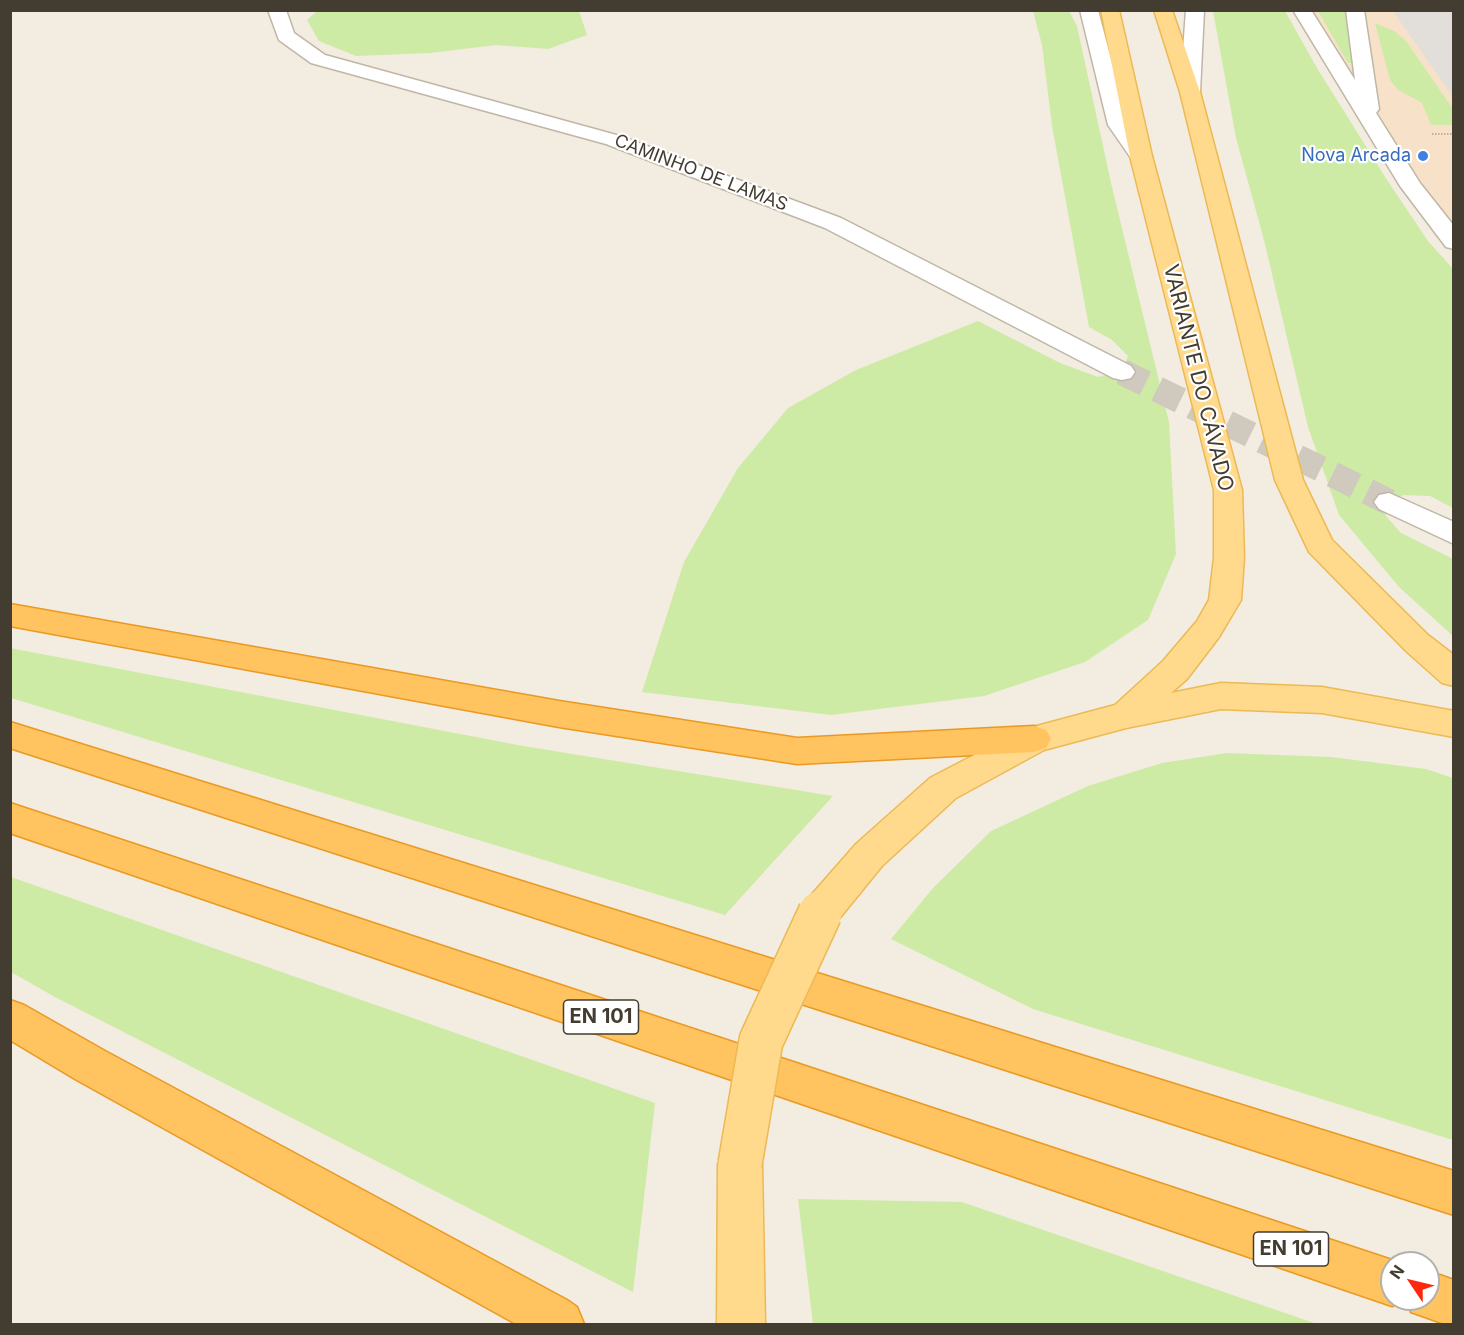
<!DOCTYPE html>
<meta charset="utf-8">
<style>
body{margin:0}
#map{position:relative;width:1464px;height:1335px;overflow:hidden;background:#f2ece1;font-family:Inter,sans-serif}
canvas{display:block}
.frame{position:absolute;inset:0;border:12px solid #433c31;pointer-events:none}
.north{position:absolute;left:1380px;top:1251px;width:60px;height:60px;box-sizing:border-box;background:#fff;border:2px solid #b4b1ad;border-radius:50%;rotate:305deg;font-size:16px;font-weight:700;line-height:24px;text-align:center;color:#433c31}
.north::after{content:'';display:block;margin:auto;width:21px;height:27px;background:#ff260b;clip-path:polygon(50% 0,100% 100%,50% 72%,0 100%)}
</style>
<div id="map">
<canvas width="1464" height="1335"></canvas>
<div class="frame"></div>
<div class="north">N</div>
</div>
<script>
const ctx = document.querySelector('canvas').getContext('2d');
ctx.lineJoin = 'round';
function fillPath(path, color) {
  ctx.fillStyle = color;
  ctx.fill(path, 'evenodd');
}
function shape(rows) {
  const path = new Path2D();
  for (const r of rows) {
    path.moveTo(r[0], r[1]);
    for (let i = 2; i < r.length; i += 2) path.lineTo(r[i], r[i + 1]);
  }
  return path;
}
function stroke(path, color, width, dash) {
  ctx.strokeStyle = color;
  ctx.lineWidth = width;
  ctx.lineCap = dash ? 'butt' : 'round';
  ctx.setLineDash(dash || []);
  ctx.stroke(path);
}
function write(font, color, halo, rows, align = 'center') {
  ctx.font = font + ' Inter,sans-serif';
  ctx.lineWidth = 4.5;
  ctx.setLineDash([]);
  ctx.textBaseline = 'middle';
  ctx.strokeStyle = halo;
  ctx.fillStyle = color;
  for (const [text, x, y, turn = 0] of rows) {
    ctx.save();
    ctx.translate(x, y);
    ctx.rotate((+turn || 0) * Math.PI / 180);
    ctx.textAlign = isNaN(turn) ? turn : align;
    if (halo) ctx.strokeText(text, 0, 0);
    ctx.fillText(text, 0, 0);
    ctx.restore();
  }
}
const commercial = shape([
 [1302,11,1453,11,1453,242]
]);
const green = shape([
 [317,11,579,11,587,35,548,49,496,45,430,53,356,56,319,41,307,20],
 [1033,11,1069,11,1077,26,1111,183,1169,422,1176,554,1148,620,1085,662,984,696,831,715,642,692,684,562,738,468,788,408,856,370,978,321,1060,363,1098,377,1122,371,1128,356,1112,340,1089,327,1052,126,1042,45],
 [1213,11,1285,11,1317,68,1385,177,1428,241,1453,269,1453,508,1430,496,1404,495,1389,502,1386,516,1401,533,1453,559,1453,636,1399,587,1339,515,1308,427,1264,240,1236,138],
 [1318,11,1345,11,1354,63,1348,63],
 [1375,23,1394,31,1406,41,1453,109,1453,125,1431,125,1422,103,1398,90,1390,80],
 [10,648,523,746,833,796,725,915,11,698],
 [1227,753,1331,757,1426,769,1453,778,1453,1140,1033,1009,891,939,933,888,991,831,1088,786,1162,763],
 [11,877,655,1103,633,1292,55,997,11,972],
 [798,1199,962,1202,1317,1324,813,1324]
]);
const parking = shape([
 [1393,11,1453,12,1453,97]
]);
const minorTunnel = shape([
 [1122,372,1389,502]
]);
const path = shape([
 [1432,134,1454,134]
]);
const minor = shape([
 [268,10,286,10,294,33,325,55,620,136,841,218,1131,366,1135,372,1131,378,1122,380,1113,378,825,228,606,144,311,63,279,40,268,10],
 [1080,10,1098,10,1128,124,1152,156,1149,161,1141,162,1133,161,1108,125,1080,10],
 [1186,10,1204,10,1200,92,1197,96,1190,98,1183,96,1180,92,1186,10],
 [1293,10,1311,10,1355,80,1346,10,1364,10,1379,109,1376,113,1420,183,1454,226,1454,249,1446,247,1400,186,1293,10],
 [1389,493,1454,522,1454,544,1379,509,1374,502,1379,495,1389,493]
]);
const major = shape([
 [1101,10,1119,10,1152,156,1242,490,1244,558,1241,600,1219,637,1187,679,1171,693,1221,683,1322,687,1454,711,1454,737,1322,713,1221,709,1126,728,1044,750,956,798,882,866,834,925,820,929,806,925,801,913,806,901,856,844,930,778,1022,730,1115,705,1163,661,1197,621,1209,600,1214,558,1214,490,1130,156,1101,10],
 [1154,10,1172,10,1200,92,1303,480,1332,540,1428,635,1454,655,1454,686,1442,683,1406,651,1309,552,1275,480,1180,92,1154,10],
 [740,1142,756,1149,762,1164,765,1324,717,1324,718,1164,724,1149,740,1142]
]);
const highway = shape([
 [10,604,559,701,797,738,1034,726,1046,730,1051,739,1046,748,1034,752,797,764,559,727,10,626,10,604],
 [10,722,1454,1171,1454,1215,10,748,10,722],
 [10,803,1392,1260,1400,1263,1392,1263,1392,1299,1428,1299,1428,1271,1454,1280,1454,1324,1445,1324,1411,1312,1407,1300,1392,1306,10,833,10,803],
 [10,1000,24,1005,105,1051,567,1300,577,1307,584,1324,516,1324,75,1079,10,1040,10,1000]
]);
const majorBridge = shape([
 [740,1164,761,1041,820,913]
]);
const markers = [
 [1423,156,6,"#3f7fe0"]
];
const farShopnames = [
 ["Nova Arcada",1411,156]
];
const farStreetnames = [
 ["CAMINHO DE LAMAS",701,173,21]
];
const shields = [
 [601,1017,75],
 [1291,1249,75]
];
const shieldNames = [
 ["EN 101",601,1017],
 ["EN 101",1291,1249]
];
const streetNames = [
 ["VARIANTE DO CÁVADO",1198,378,76]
];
fillPath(commercial, '#f7e2c9');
fillPath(green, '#ceeba5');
fillPath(parking, '#e2deda');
stroke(minorTunnel, '#cfc9be', 26, [26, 13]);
stroke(minor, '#c0b6a6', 3);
stroke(major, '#edb954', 3);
stroke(highway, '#ea9923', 3);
stroke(path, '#c1af93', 2, [1.5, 1.5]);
fillPath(minor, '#fff');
fillPath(major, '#ffda8d');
fillPath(highway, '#ffc45f');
stroke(majorBridge, '#edb954', 46, []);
stroke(majorBridge, '#ffda8d', 43);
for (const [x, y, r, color] of markers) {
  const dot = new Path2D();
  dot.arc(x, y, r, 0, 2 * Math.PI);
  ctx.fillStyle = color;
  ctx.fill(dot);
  stroke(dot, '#fff', 2);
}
write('18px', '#366cbe', '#fff', farShopnames, 'right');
write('18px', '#433c31', '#fff', farStreetnames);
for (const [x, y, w] of shields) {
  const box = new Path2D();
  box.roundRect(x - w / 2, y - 17, w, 34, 4.5);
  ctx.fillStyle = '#fff';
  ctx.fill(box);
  stroke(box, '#433c31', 1.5);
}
write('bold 20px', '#433c31', null, shieldNames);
write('21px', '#433c31', '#fff', streetNames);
</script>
